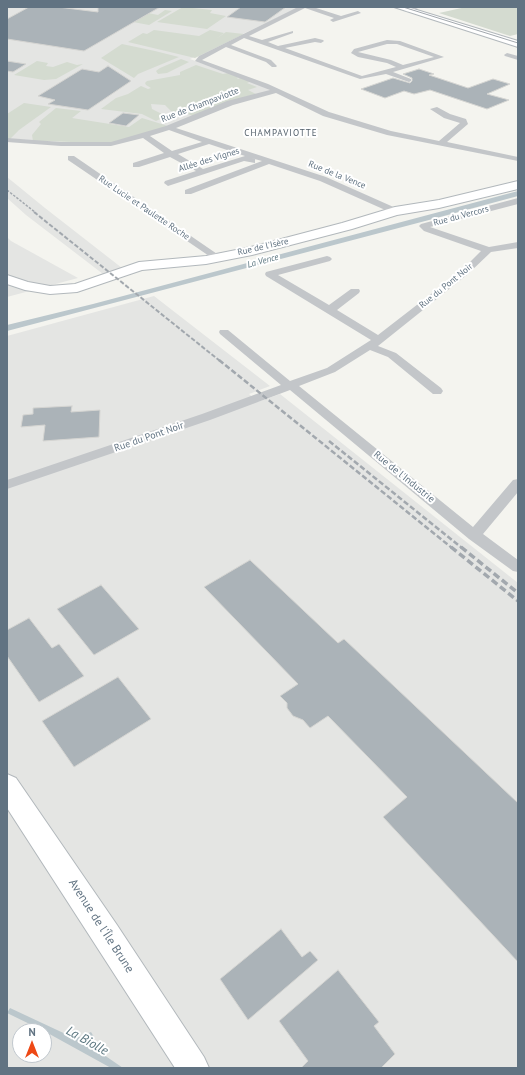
<!DOCTYPE html>
<meta charset="utf-8">
<style>
body{margin:0}
#map{position:relative;width:525px;height:1075px;overflow:hidden;background:#f4f4ef;font-family:"PT Sans",sans-serif}
canvas{display:block}
.frame{position:absolute;inset:0;border:8px solid #617382;pointer-events:none}
.north{position:absolute;left:12px;top:1023px;width:40px;height:40px;box-sizing:border-box;background:#fff;border:1px solid #c0c7cd;border-radius:50%;rotate:0deg;font-size:11px;font-weight:700;line-height:16px;text-align:center;color:#617382}
.north::after{content:'';display:block;margin:auto;width:14px;height:18px;background:#ee4815;clip-path:polygon(50% 0,100% 100%,50% 72%,0 100%)}
</style>
<div id="map">
<canvas width="525" height="1075"></canvas>
<div class="frame"></div>
<div class="north">N</div>
</div>
<script>
const ctx = document.querySelector('canvas').getContext('2d');
ctx.lineJoin = 'round';
function fillPath(path, color) {
  ctx.fillStyle = color;
  ctx.fill(path, 'evenodd');
}
function shape(rows) {
  const path = new Path2D();
  for (const r of rows) {
    path.moveTo(r[0], r[1]);
    for (let i = 2; i < r.length; i += 2) path.lineTo(r[i], r[i + 1]);
  }
  return path;
}
function stroke(path, color, width, dash) {
  ctx.strokeStyle = color;
  ctx.lineWidth = width;
  ctx.lineCap = dash ? 'butt' : 'round';
  ctx.setLineDash(dash || []);
  ctx.stroke(path);
}
function write(font, color, halo, rows, align = 'center') {
  ctx.font = font + ' "PT Sans",sans-serif';
  ctx.lineWidth = 4;
  ctx.setLineDash([]);
  ctx.textBaseline = 'middle';
  ctx.strokeStyle = halo;
  ctx.fillStyle = color;
  for (const [text, x, y, turn = 0] of rows) {
    ctx.save();
    ctx.translate(x, y);
    ctx.rotate((+turn || 0) * Math.PI / 180);
    ctx.textAlign = isNaN(turn) ? turn : align;
    if (halo) ctx.strokeText(text, 0, 0);
    ctx.fillText(text, 0, 0);
    ctx.restore();
  }
}
const built = shape([
 [7,7,300,7,190,59,272,90,168,126,111,143,7,139],
 [7,177,45,208,122,268,103,274,26,215,7,198],
 [7,237,11,241,78,278,7,297],
 [154,296,270,386,249,394,258,402,280,394,518,583,518,1068,7,1068,7,336],
 [20,1031,44,1031,44,1055,20,1055]
]);
const green = shape([
 [183,7,212,10,210,13,226,16,207,29,157,22],
 [466,7,518,7,518,34,510,36,439,13],
 [165,10,172,11,149,25,117,19,148,13,158,15],
 [154,30,199,36,210,30,224,33,216,39,226,32,244,34,195,58,128,42,143,33,147,34],
 [122,44,155,51,179,57,138,74,134,78,101,58],
 [181,59,189,62,167,73,158,74,156,71,160,68],
 [37,61,48,63,46,66,53,67,67,62,77,65,83,64,56,79,44,80,14,75],
 [196,65,223,74,228,73,240,77,237,78,238,79,242,77,252,81,247,83,257,87,248,90,258,95,193,116,180,111,172,112,165,105,151,104,152,109,166,116,156,121,142,114,101,109,116,98,128,94,141,86,148,89,151,88,146,85,145,83,147,81,180,75,180,72],
 [24,103,51,107,19,130,10,139,7,139,7,114],
 [56,108,81,111,72,118,129,127,142,118,168,126,111,143,33,141,32,135,41,124,39,122]
]);
const water = shape([
 [518,191,518,196,429,220,7,331,7,325,93,304],
 [10,1008,72,1037,80,1037,91,1032,94,1037,91,1042,91,1046,123,1068,111,1068,44,1031,7,1013]
]);
const building = shape([
 [29,7,58,7,98,12,98,7,160,7,84,51,7,39,7,19,29,7],
 [241,7,286,7,265,22,227,17,241,7],
 [7,61,26,64,13,72,7,71,7,61],
 [108,66,131,81,88,110,48,104,55,100,38,96,82,69,99,72,108,66],
 [419,69,434,74,429,75,468,88,493,79,510,84,487,94,509,100,487,109,430,90,414,94,404,91,385,98,361,89,393,78,410,83,412,81,412,78,403,74,419,69],
 [123,113,139,115,126,126,109,123,123,113],
 [72,406,71,412,100,410,99,437,43,441,45,425,21,427,23,415,33,414,33,408,72,406],
 [250,560,338,643,344,639,518,803,518,962,383,817,407,797,328,716,310,728,303,720,293,716,287,708,287,703,280,696,298,684,204,587,250,560],
 [101,585,139,629,94,655,57,609,101,585],
 [29,618,52,648,59,644,84,676,39,702,7,656,7,630,29,618],
 [118,677,151,719,74,767,42,721,118,677],
 [281,929,302,957,310,951,318,960,248,1020,220,979,281,929],
 [338,970,379,1022,374,1026,395,1054,381,1068,301,1068,308,1061,279,1021,338,970]
]);
const street = shape([
 [298,7,313,7,341,16,358,11,361,13,333,22,330,20,334,18,305,8,249,36,262,40,293,31,293,33,268,42,278,46,315,38,323,40,324,41,321,43,315,42,285,48,362,76,396,67,387,63,358,57,351,53,354,49,387,40,400,41,444,57,393,72,411,79,411,81,409,82,386,74,360,79,244,38,231,45,271,60,277,66,276,67,272,67,266,62,226,47,202,60,268,84,329,112,391,131,439,141,460,123,444,118,430,109,437,107,450,114,466,119,468,124,447,142,518,157,518,161,387,135,323,116,276,93,233,105,176,128,326,177,398,209,398,213,392,213,320,181,269,164,191,194,185,194,185,190,262,161,251,158,255,159,255,163,244,161,168,186,164,183,165,181,196,171,170,157,139,167,133,167,133,163,164,153,143,138,111,146,61,146,7,142,7,138,61,142,111,142,166,126,227,101,270,90,195,61,199,56,298,7],
 [387,44,397,44,434,57,403,65,391,60,358,52,387,44],
 [169,130,202,142,172,151,150,136,169,130],
 [209,144,245,156,203,169,178,154,209,144],
 [411,7,421,7,407,12,404,10,411,7],
 [507,53,518,56,518,60,505,56,504,55,507,53],
 [68,156,74,156,223,258,218,261,215,260,68,160,68,156],
 [518,198,518,204,430,227,489,247,518,242,518,248,491,252,468,274,378,346,396,353,441,388,443,391,441,394,433,394,388,357,370,350,335,372,299,386,473,527,513,480,518,479,518,492,483,534,518,560,518,572,513,571,469,539,290,390,210,420,7,489,7,480,202,414,281,385,220,334,219,332,220,330,228,330,290,381,327,368,371,340,266,276,265,274,266,272,327,256,330,257,332,259,330,261,278,275,329,305,351,289,359,289,360,291,359,293,337,310,378,335,462,270,481,251,424,231,419,226,421,224,518,198]
]);
const secondary = shape([
 [394,7,407,7,518,41,518,47,394,7],
 [518,181,518,189,439,208,397,215,352,229,252,255,206,264,142,270,77,292,50,294,25,290,7,284,7,275,28,282,50,286,75,284,139,262,206,256,251,247,342,223,395,207,439,200,518,181],
 [7,774,16,778,117,925,204,1057,209,1068,175,1068,7,808,7,774]
]);
const tram = shape([
 [403,7,518,43]
]);
const railFar3 = shape([
 [7,190,36,213]
]);
const railFar2 = shape([
 [34,212,220,361]
]);
const railFar1 = shape([
 [219,360,452,548],
 [329,441,462,548]
]);
const rail = shape([
 [451,547,518,601],
 [461,547,518,593]
]);
const farStreetnames = [
 ["Rue de Champaviotte",200,105,-21],
 ["Allée des Vignes",209,160,-17],
 ["Rue de la Vence",337,175,22],
 ["Rue Lucie et Paulette Roche",144,208,34],
 ["Rue du Vercors",461,216,-15],
 ["Rue de l'Isère",263,247,-13],
 ["Rue du Pont Noir",446,286,-39]
];
const farNeighbourhoodnames = [
 ["CHAMPAVIOTTE",281,133]
];
const farWaternames = [
 ["La Vence",263,261,-15]
];
const streetNames = [
 ["Rue du Pont Noir",149,437,-19],
 ["Rue de l'Industrie",404,477,39]
];
const nearStreetnames = [
 ["Avenue de l'Île Brune",101,926,57]
];
const nearWaternames = [
 ["La Biolle",87,1041,29]
];
fillPath(built, '#e4e5e3');
fillPath(green, '#d4dbd0');
fillPath(water, '#bbc7cc');
fillPath(building, '#abb3b8');
stroke(building, '#d5d5d2', 1);
stroke(secondary, '#b2b8bc', 2);
fillPath(street, '#c3c6c9');
fillPath(secondary, '#fff');
stroke(tram, '#a2a8ae', 1);
stroke(railFar3, '#a2a8ae', 1.5, [2.5, 1.5]);
stroke(railFar2, '#a2a8ae', 2, [4.5, 2]);
stroke(railFar1, '#a2a8ae', 2.5, [5.5, 2.5]);
stroke(rail, '#a2a8ae', 3.5, [7, 3.5]);
write('9px', '#617382', '#fff', farStreetnames);
ctx.letterSpacing = '1px';
write('9px', '#4f5c67', '#fff', farNeighbourhoodnames);
ctx.letterSpacing = '0px';
write('italic 9px', '#5c7780', '#fff', farWaternames);
write('10px', '#617382', '#fff', streetNames);
write('12px', '#617382', '#fff', nearStreetnames);
write('italic 13px', '#5c7780', '#fff', nearWaternames);
</script>
